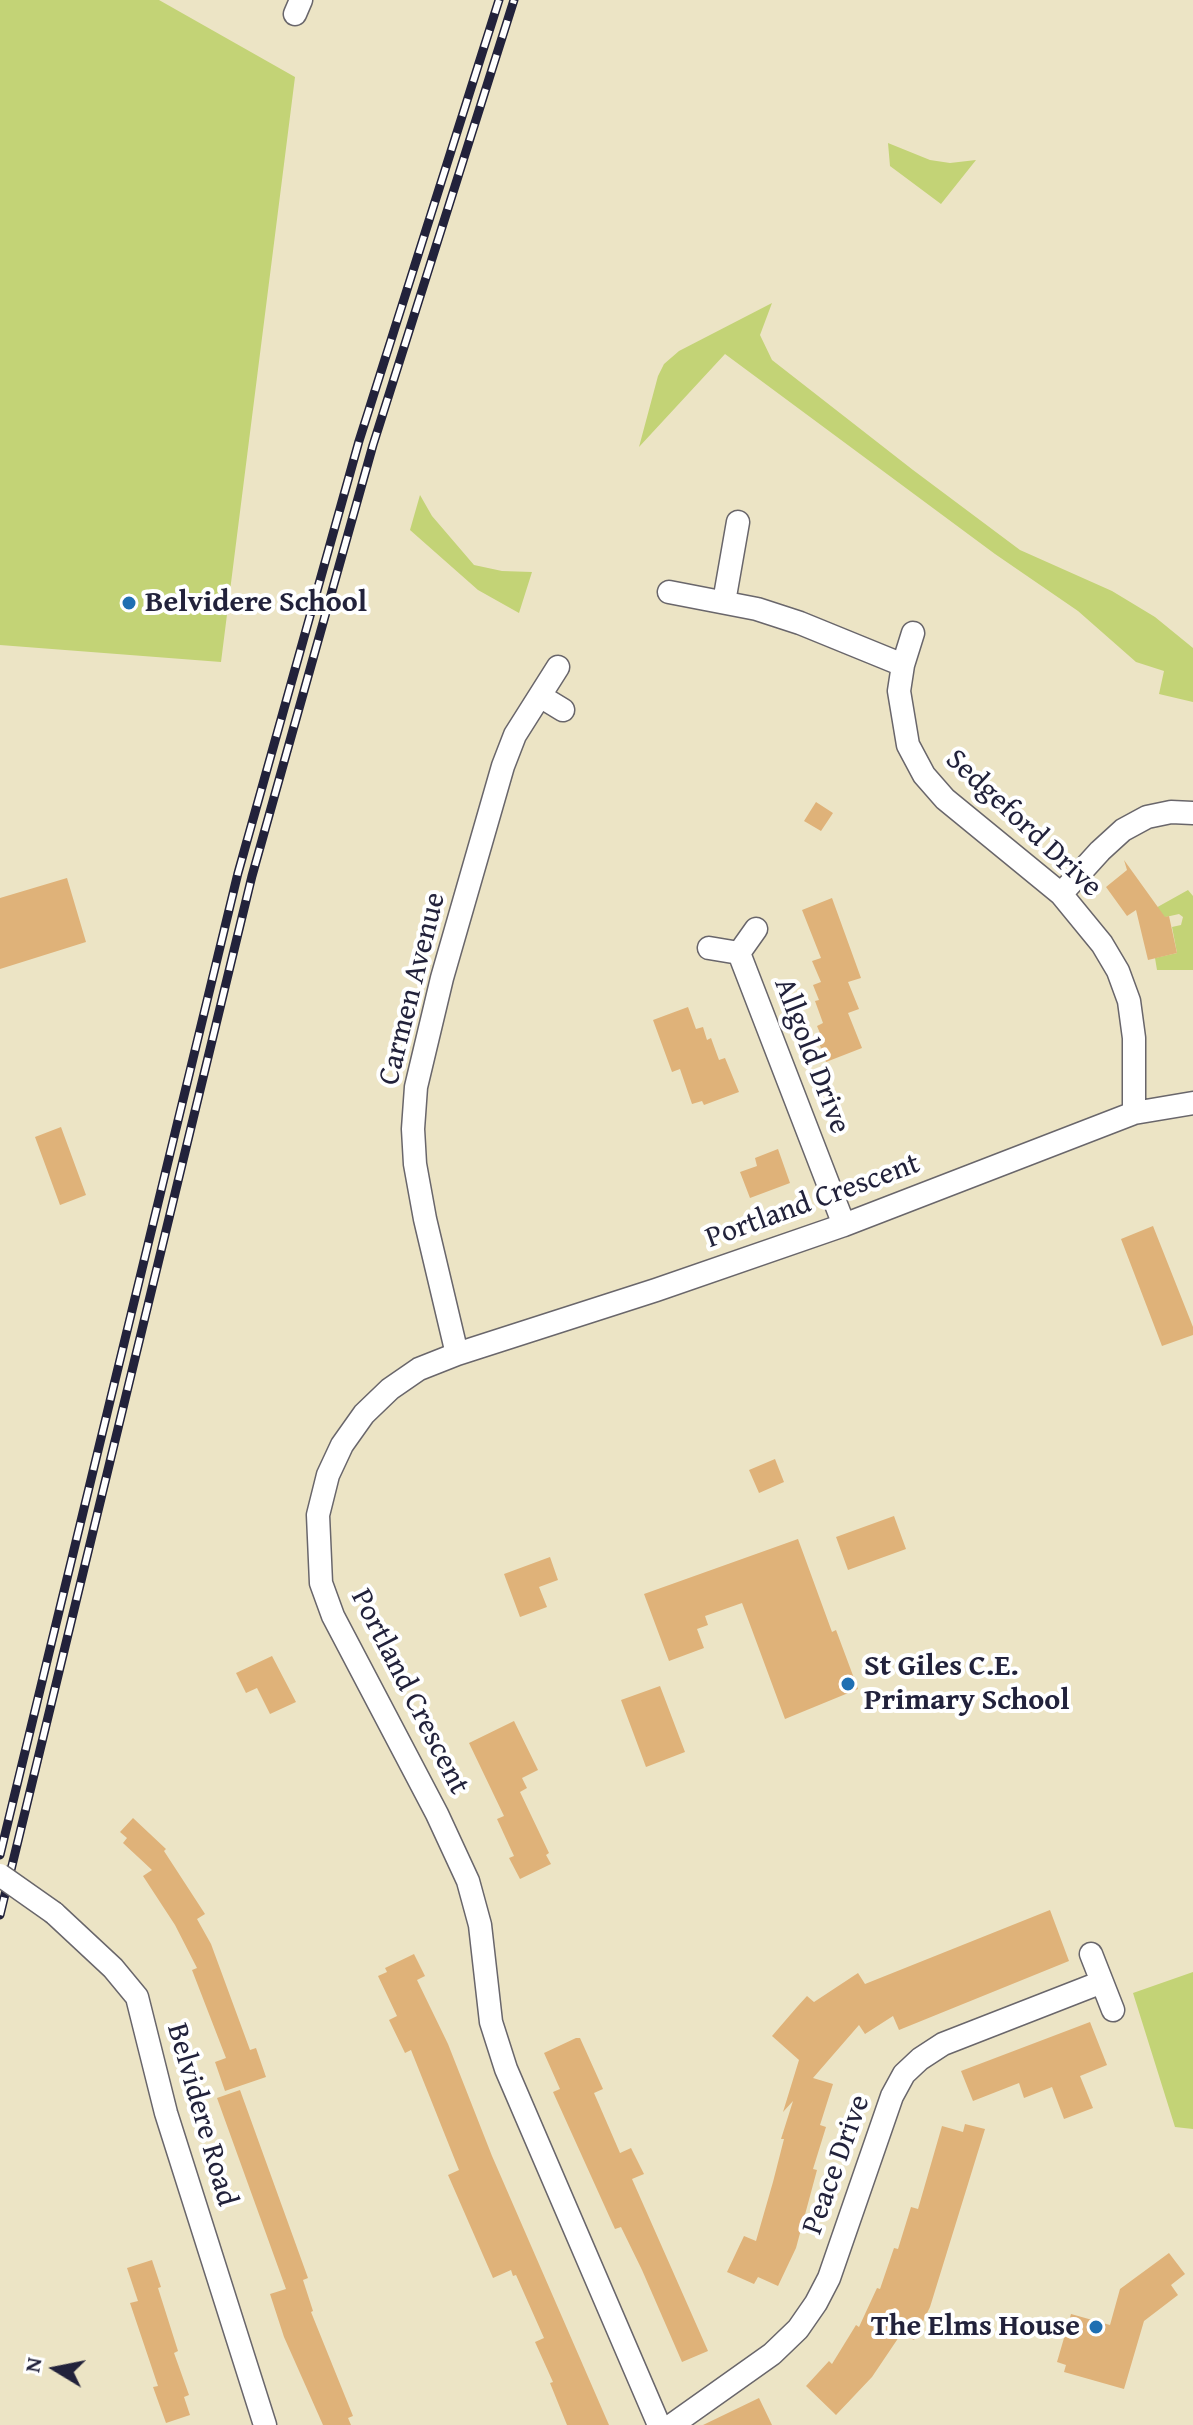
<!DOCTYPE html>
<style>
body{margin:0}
#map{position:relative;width:1193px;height:2425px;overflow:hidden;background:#ece4c5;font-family:"Gentium Book Plus",serif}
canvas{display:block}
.north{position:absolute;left:16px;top:2329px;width:80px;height:80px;-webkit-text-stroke:6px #fff;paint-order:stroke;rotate:280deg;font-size:22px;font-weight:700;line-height:32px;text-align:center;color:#22223b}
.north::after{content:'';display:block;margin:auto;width:28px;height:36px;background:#22223b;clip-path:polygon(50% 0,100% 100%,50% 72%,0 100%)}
</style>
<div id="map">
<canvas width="1193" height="2425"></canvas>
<div class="north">N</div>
</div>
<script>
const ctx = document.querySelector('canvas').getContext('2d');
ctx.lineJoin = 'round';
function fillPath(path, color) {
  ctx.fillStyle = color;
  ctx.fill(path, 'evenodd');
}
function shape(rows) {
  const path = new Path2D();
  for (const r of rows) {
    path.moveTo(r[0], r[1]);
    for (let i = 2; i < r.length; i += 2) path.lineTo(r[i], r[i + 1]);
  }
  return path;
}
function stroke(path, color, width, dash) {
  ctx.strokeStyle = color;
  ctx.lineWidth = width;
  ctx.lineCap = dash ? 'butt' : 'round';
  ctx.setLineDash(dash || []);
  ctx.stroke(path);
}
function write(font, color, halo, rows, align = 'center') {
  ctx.font = font + ' "Gentium Book Plus",serif';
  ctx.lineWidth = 8;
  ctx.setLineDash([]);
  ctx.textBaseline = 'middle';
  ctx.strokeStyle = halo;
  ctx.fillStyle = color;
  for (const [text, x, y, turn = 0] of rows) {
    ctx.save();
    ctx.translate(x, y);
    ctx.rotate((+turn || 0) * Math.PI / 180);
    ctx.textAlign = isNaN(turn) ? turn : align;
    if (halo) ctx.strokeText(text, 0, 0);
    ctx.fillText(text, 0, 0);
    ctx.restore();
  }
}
const green = shape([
 [0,0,159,0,295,77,221,662,0,645],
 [888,143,930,160,950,163,976,160,941,204,890,166],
 [772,303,760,335,772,360,913,470,1020,550,1112,591,1155,617,1193,648,1193,702,1159,694,1164,671,1136,662,1078,611,995,554,725,354,639,447,658,376,664,364,679,351],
 [420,495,432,516,474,565,502,571,532,572,519,613,478,590,410,530],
 [1188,890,1193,896,1193,970,1157,970,1155,958,1177,953,1172,927,1181,925,1183,917,1179,914,1148,921,1145,914],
 [1193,1972,1193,2129,1175,2127,1133,1993]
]);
const building = shape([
 [816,802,833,813,821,831,804,821],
 [1124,860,1165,917,1169,916,1177,953,1148,960,1136,910,1127,916,1106,887,1127,870],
 [67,878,86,942,0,969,0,898],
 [832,898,861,978,848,982,859,1009,848,1013,862,1048,826,1062,818,1040,822,1038,817,1026,823,1023,815,1001,819,1000,813,985,821,982,812,961,821,958,802,910],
 [688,1007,696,1029,703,1027,707,1040,711,1038,719,1060,725,1058,739,1092,704,1105,702,1101,692,1104,680,1069,672,1072,653,1020],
 [61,1127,86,1195,60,1205,35,1137],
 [778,1149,790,1183,750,1198,740,1172,757,1166,755,1158],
 [1153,1226,1193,1327,1193,1335,1162,1346,1121,1239],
 [775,1459,784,1482,759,1493,749,1470],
 [894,1516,906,1549,848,1570,836,1537],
 [798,1539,832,1632,836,1630,858,1689,785,1719,742,1603,705,1616,708,1625,697,1629,704,1648,669,1661,644,1594],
 [550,1557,558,1580,539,1587,547,1607,520,1617,504,1574],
 [272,1656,296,1702,270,1714,257,1688,246,1693,236,1673],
 [660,1686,685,1752,646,1767,621,1700],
 [514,1721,538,1770,522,1778,527,1788,520,1792,549,1853,546,1855,551,1864,520,1879,509,1858,514,1856,497,1819,504,1816,469,1743],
 [133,1818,166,1849,164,1851,205,1914,197,1919,211,1944,250,2050,256,2048,266,2077,225,2091,215,2062,226,2058,192,1970,197,1968,175,1925,143,1876,152,1870,123,1843,127,1838,120,1832],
 [1050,1910,1069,1961,899,2030,893,2016,865,2034,859,2025,813,2078,833,2084,820,2125,826,2127,813,2169,817,2170,796,2248,778,2286,758,2277,754,2284,727,2272,744,2236,756,2241,773,2182,784,2139,781,2139,793,2101,783,2112,799,2060,772,2036,797,2007,807,1996,814,2002,858,1973,865,1984],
 [414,1954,425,1976,417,1980,448,2044,492,2156,609,2425,567,2425,550,2383,553,2382,535,2342,544,2338,516,2275,513,2276,511,2270,493,2278,448,2175,459,2170,411,2050,405,2053,389,2020,397,2016,378,1976,387,1972,385,1968],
 [1090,2022,1107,2065,1080,2076,1093,2108,1064,2119,1052,2087,1024,2098,1019,2083,973,2101,961,2071],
 [576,2038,580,2038,603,2089,594,2093,620,2153,631,2148,644,2174,632,2179,708,2351,682,2362,642,2270,621,2227,615,2229,553,2092,560,2089,544,2053],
 [240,2090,308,2278,303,2280,313,2311,311,2312,353,2416,348,2418,351,2425,323,2425,284,2337,270,2294,286,2289,217,2098],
 [965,2124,985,2129,930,2307,914,2340,901,2334,872,2377,836,2415,806,2386,829,2361,832,2364,856,2325,859,2327,877,2288,880,2289,894,2248,898,2249,911,2207,918,2209,942,2126,963,2132],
 [1169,2253,1185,2274,1171,2285,1178,2295,1144,2321,1124,2389,1064,2372,1066,2365,1057,2362,1071,2314,1110,2325,1120,2289],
 [152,2260,161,2287,158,2288,178,2351,174,2353,189,2395,184,2397,190,2415,166,2423,153,2387,158,2386,130,2303,138,2301,127,2268],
 [759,2398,772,2425,703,2425]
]);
const minor = shape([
 [295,14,301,0],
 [669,592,757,609,800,623,903,665],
 [724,602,738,522],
 [913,633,903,665,899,691,908,745,924,775,945,799,1061,894,1102,944,1118,971,1129,1001,1134,1038,1134,1113],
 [540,696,563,710],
 [1061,894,1100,851,1123,830,1147,817,1171,812,1193,813],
 [709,948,739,953,844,1225],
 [739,953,756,929],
 [457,1354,425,1219,415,1164,413,1129,416,1087,442,978,503,766,515,735,558,667],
 [54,1913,113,1968,137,1997,166,2113,265,2425],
 [1091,1954,1113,2010],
 [659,2425,506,2069,491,2022,480,1925,468,1881,437,1814,333,1616,321,1583,318,1515,328,1475,342,1445,364,1414,390,1389,419,1369,457,1354,656,1290,844,1225,1134,1113,1193,1103],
 [672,2425,772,2354,798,2329,816,2303,829,2278,892,2096,904,2074,920,2059,943,2044,1102,1982]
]);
const rail = shape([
 [0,1855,238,873,359,441,499,0],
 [0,1915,252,876,373,445,514,0]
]);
const minorBridge = shape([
 [0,1875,54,1913]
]);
const markers = [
 [129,603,8,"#1f6fb2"],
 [848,1684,8,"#1f6fb2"],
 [1096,2327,8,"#1f6fb2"]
];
const poiNames = [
 ["Belvidere School",145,603],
 ["St Giles C.E.",864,1667],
 ["Primary School",864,1701],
 ["The Elms House",1080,2327,"right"]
];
const streetNames = [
 ["Sedgeford Drive",1023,824,43],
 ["Carmen Avenue",413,989,-76],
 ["Allgold Drive",811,1056,69],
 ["Portland Crescent",813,1202,-20],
 ["Portland Crescent",409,1692,63],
 ["Belvidere Road",201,2115,74],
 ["Peace Drive",837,2165,-70]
];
fillPath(green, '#c3d376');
fillPath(building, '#dfb279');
stroke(minor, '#69666b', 25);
stroke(minor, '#fff', 22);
stroke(rail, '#22223b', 9);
stroke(rail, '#fff', 6, [18]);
stroke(minorBridge, '#69666b', 25, []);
stroke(minorBridge, '#fff', 22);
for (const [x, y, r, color] of markers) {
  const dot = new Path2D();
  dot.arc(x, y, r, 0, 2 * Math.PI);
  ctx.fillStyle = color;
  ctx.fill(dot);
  stroke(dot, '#fff', 3);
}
write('bold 30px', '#22223b', '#fff', poiNames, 'left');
write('30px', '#22223b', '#fff', streetNames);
</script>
